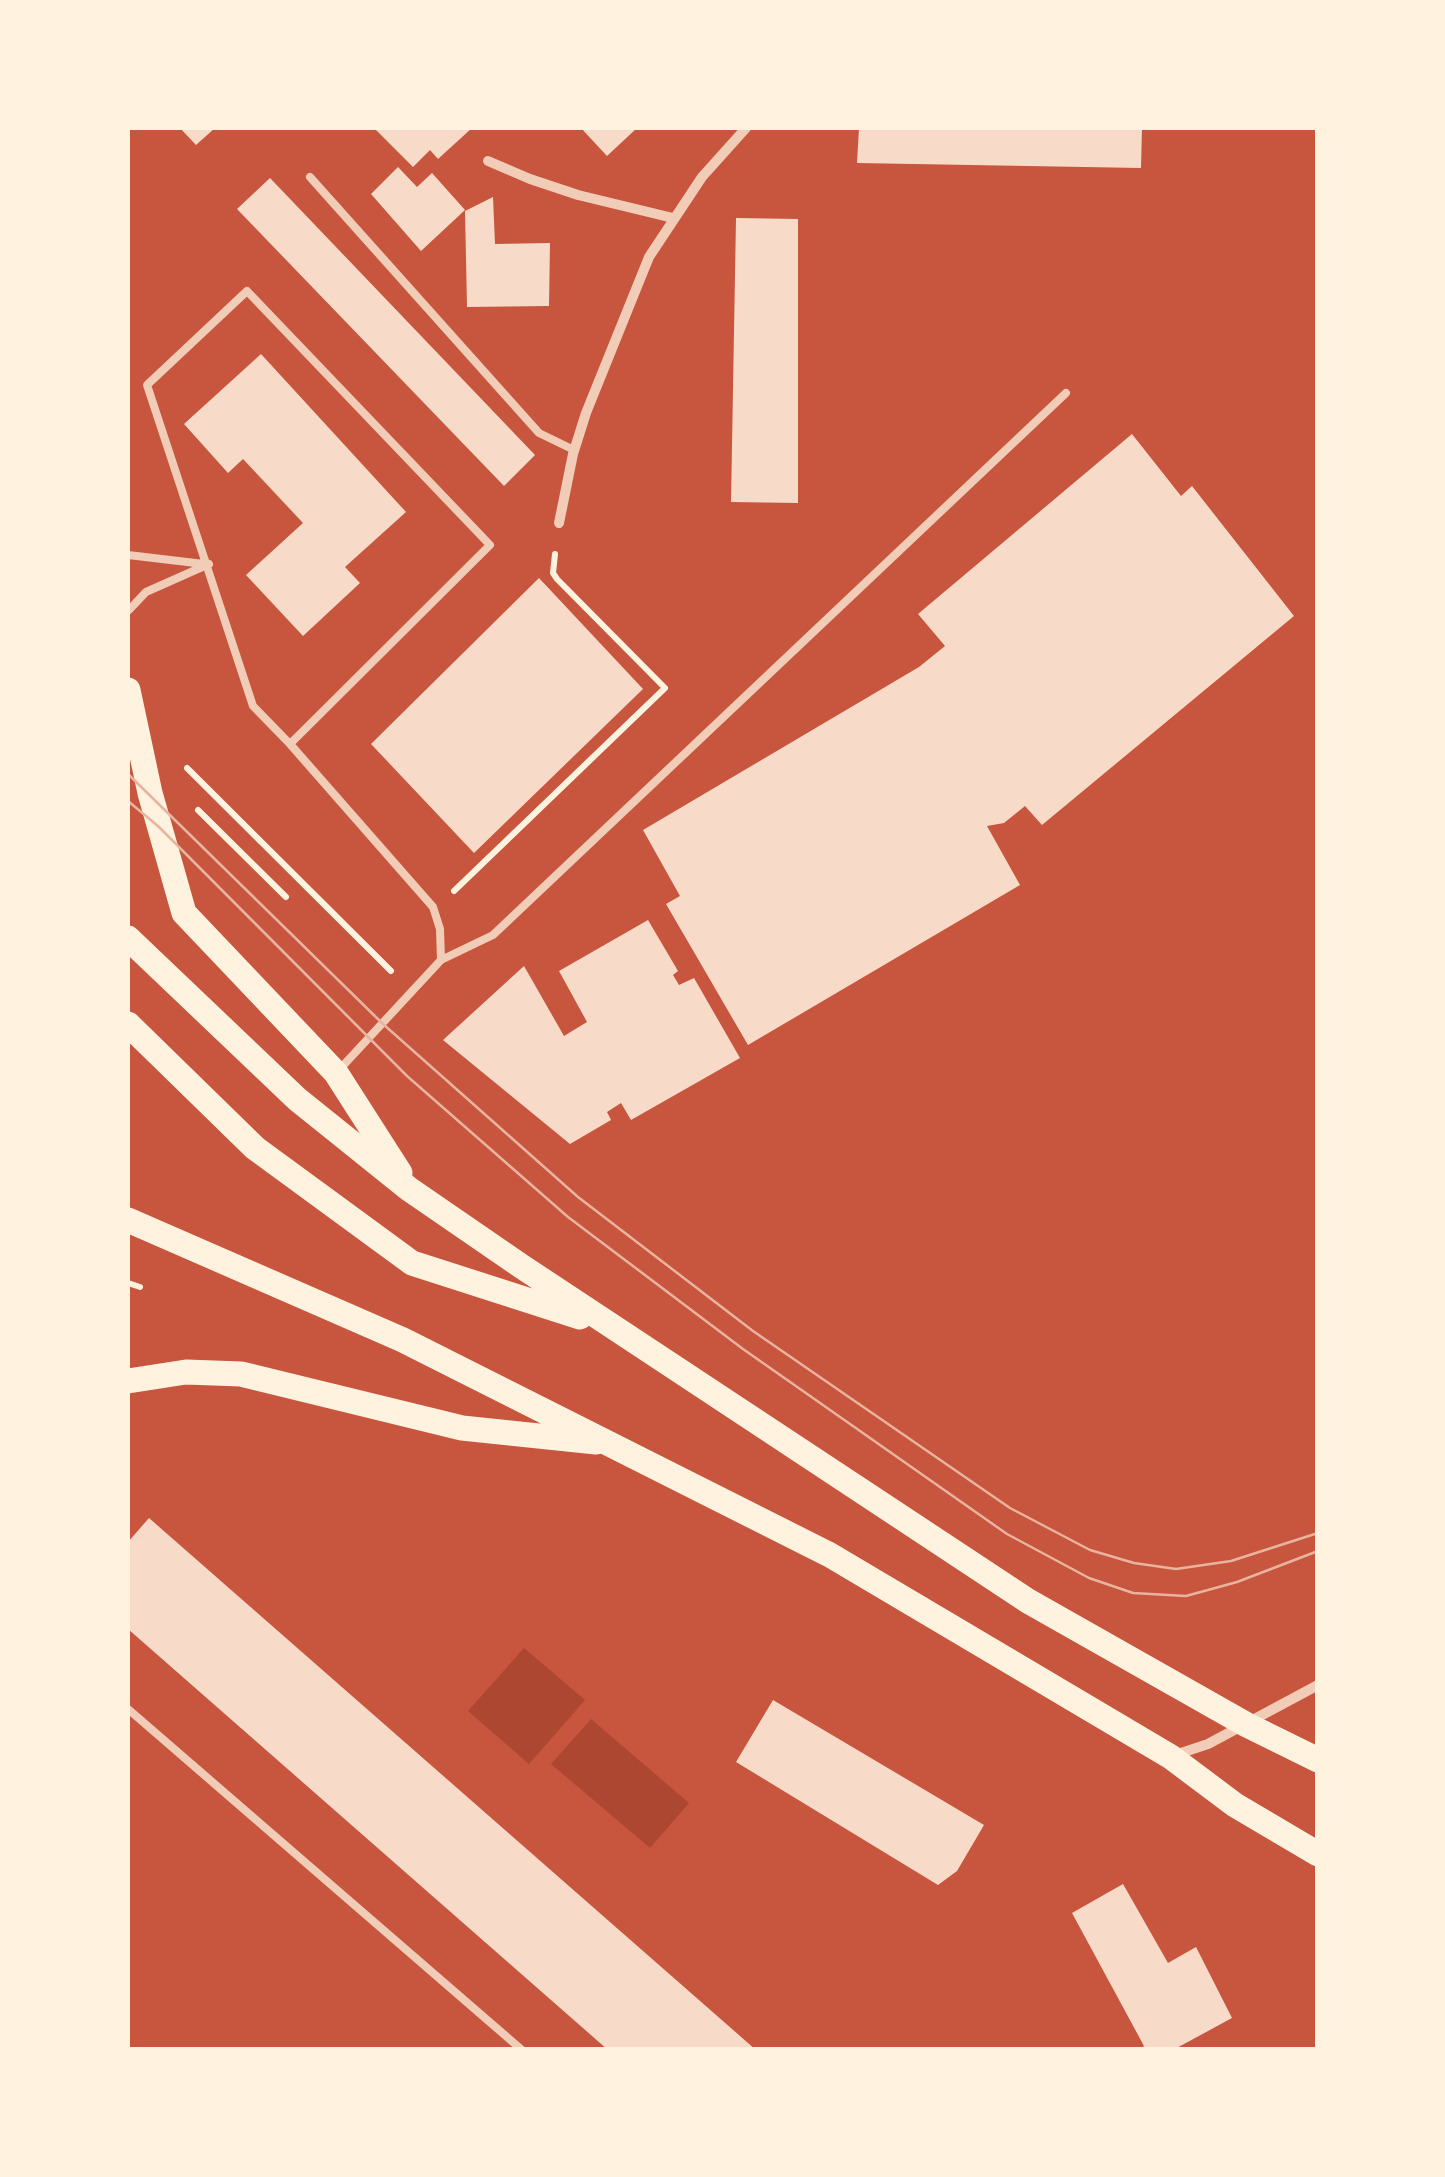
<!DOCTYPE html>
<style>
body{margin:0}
#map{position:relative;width:1445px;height:2177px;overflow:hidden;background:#c8553d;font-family:Poppins,sans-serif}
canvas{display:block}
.frame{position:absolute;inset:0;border:130px solid #fff3e0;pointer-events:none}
</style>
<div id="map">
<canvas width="1445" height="2177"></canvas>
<div class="frame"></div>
</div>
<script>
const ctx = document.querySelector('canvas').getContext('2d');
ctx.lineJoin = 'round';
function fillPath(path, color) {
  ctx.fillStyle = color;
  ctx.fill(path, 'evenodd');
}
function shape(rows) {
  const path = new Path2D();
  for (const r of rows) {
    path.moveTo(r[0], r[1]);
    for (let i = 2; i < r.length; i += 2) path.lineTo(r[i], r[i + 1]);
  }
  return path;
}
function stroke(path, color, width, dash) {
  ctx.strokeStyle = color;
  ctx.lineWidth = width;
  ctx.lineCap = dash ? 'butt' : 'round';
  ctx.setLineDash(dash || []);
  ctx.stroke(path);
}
const green = shape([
 [524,1648,585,1700,529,1764,468,1711],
 [591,1719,689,1803,650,1848,551,1764]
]);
const building = shape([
 [180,128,215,128,196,145],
 [374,128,472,128,438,159,430,150,413,167],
 [581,128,637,128,607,156],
 [859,128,1142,128,1141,168,857,163],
 [398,167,417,187,432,173,465,210,421,251,371,194],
 [270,178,535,455,504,486,237,209],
 [493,197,495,244,550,243,549,306,467,307,465,211],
 [736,218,798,219,798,503,731,502],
 [261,354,406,512,345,567,360,583,303,636,246,575,303,523,243,459,228,473,184,424],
 [1132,434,1181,496,1192,486,1294,616,1042,825,1025,806,1004,823,987,826,1020,885,748,1045,666,904,680,896,643,830,919,667,945,646,918,614],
 [539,578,643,689,474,853,371,744],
 [648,920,678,971,673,975,679,985,694,978,740,1058,631,1120,621,1103,607,1112,611,1120,570,1144,443,1040,524,966,564,1036,587,1022,559,971],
 [149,1518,756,2050,608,2050,128,1629,128,1542],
 [773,1700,984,1825,957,1871,938,1885,736,1762],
 [1123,1884,1168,1963,1196,1947,1232,2018,1173,2050,1139,2050,1144,2046,1072,1913]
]);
const path = shape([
 [187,768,391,971],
 [198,810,286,897],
 [454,891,665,688,557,579,553,573,555,554],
 [128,1283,140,1287]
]);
const service = shape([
 [310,177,539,433,574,450],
 [128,555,204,564],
 [128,611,146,592,209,564],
 [290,744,490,545,247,291,147,385,253,706,290,744,433,907,440,929,441,960],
 [339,1070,441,960,493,935,1066,393],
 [128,1709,522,2050]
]);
const minor = shape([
 [488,161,530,179,578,195,673,218],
 [559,523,573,454,586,413,649,257,702,177,746,128],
 [1175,1755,1208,1744,1318,1685]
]);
const primary = shape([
 [128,690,150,793,184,913,336,1073,400,1173],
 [128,938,297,1099,409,1189,521,1266,1028,1601,1247,1725,1318,1760],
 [128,1024,255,1148,412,1263,580,1317],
 [128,1220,403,1340,830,1555,1171,1757,1235,1805,1318,1854],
 [128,1381,186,1372,241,1374,462,1428,596,1442]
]);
const tram = shape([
 [128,774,383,1024,578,1197,753,1331,1010,1508,1090,1550,1134,1563,1176,1569,1231,1561,1318,1533],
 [128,801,159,827,407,1076,568,1217,743,1349,1007,1534,1089,1578,1133,1593,1186,1596,1237,1582,1318,1551]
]);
fillPath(green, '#ae4732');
fillPath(building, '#f7dbc8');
stroke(path, '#fff3e0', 6);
stroke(service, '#f1ccb7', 8);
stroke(minor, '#f1ccb7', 10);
stroke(primary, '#fff3e0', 25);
stroke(tram, '#e9b49f', 2.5);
</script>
